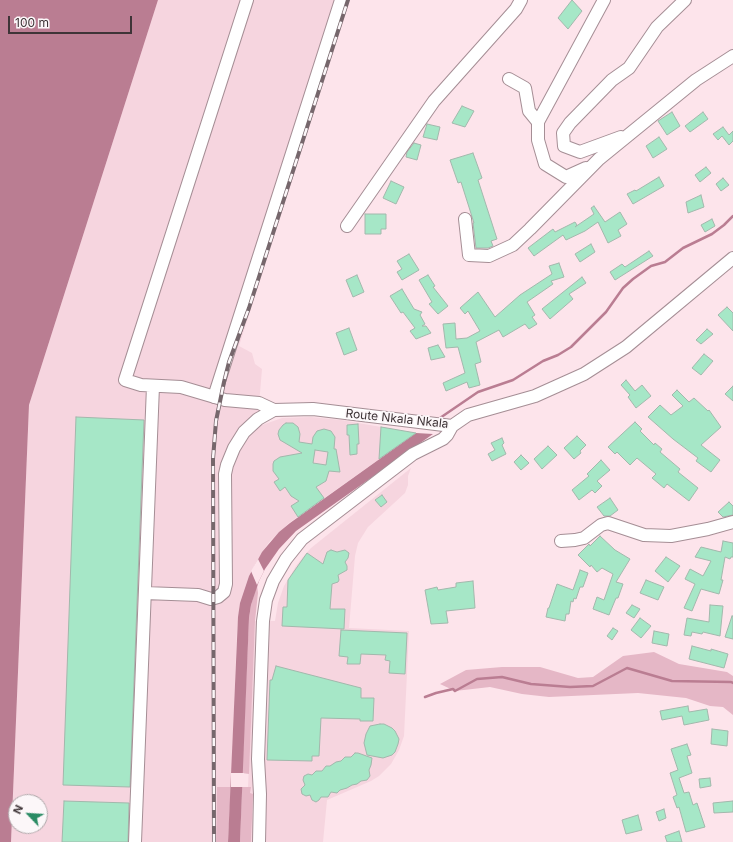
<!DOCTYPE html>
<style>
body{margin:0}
#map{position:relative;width:733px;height:842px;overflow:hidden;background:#fde4eb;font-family:Inter,sans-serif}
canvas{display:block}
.north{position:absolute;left:8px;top:794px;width:40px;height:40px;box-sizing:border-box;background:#fcf7f9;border:1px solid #b0a9ab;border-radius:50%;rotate:295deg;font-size:11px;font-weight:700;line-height:16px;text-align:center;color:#3e3437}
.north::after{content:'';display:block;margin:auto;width:14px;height:18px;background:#2a8b64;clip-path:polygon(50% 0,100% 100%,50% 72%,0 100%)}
.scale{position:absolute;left:8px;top:16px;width:124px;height:18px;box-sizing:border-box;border:2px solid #3e3437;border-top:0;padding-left:5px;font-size:12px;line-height:14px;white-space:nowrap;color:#3e3437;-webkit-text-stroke:3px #fcf7f9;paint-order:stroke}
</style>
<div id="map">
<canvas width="733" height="842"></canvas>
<div class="north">N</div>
<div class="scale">100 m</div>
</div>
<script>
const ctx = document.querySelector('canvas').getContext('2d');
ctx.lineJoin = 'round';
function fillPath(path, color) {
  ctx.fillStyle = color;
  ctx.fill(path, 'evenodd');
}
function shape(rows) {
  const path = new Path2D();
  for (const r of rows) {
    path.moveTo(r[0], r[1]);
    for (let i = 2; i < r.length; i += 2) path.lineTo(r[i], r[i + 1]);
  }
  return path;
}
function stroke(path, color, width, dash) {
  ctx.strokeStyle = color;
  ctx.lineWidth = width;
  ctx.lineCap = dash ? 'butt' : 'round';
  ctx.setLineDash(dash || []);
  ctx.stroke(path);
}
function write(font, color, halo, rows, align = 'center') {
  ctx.font = font + ' Inter,sans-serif';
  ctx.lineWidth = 3.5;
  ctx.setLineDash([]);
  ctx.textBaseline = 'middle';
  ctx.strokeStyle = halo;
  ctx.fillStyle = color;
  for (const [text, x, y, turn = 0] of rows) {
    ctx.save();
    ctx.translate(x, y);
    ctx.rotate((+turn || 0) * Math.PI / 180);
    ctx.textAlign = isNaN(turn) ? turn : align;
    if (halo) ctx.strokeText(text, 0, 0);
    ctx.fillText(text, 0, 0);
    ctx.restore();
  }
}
const built = shape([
 [158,0,350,0,239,346,252,353,255,364,262,369,258,417,262,425,282,418,311,417,341,420,416,433,289,523,270,541,262,552,249,576,240,603,237,631,231,787,217,787,216,842,11,842,29,405],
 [16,802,40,802,40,826,16,826],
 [411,468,408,476,408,485,405,493,368,527,358,543,355,556,349,628,409,631,404,736,399,750,391,764,379,776,371,781,327,800,323,842,251,842,253,794,250,794,248,787,255,621,275,621,278,603,284,586,296,566,303,557,311,548]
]);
const green = shape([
 [257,585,258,593,255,621,249,774,242,773,249,618,251,605],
 [654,652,679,664,727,672,733,676,733,715,723,707,710,706,686,698,638,693,549,697,522,694,490,687,455,691,440,684,466,670,502,667,540,667,578,678,593,677,623,656],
 [217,787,231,787,228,842,216,842],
 [242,787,251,787,250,793,253,794,251,842,240,842]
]);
const water = shape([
 [0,0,158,0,29,405,11,842,0,842],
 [416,433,433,434,296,531,279,549,265,569,259,581,251,605,249,618,240,842,228,842,238,617,240,603,249,576,262,552,279,532,290,523]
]);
const pier = shape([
 [258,559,264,571,257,585,251,571],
 [231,773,244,773,244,787,231,787]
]);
const stream = shape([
 [437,420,478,392,513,380,543,361,558,355,571,347,606,312,623,288,633,279,651,266,665,262,683,248,712,234,724,225,733,216],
 [425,697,436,693,453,689,455,691,477,679,502,677,531,684,570,687,593,686,627,668,672,681,731,682,733,683]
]);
const building = shape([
 [572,0,582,11,568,29,558,18,572,0],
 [462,106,474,111,465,127,452,123,462,106],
 [672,112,680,126,667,135,658,121,672,112],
 [703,112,708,119,690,132,685,126,703,112],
 [427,124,440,127,437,140,423,137,427,124],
 [723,127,729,135,733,131,733,141,729,145,722,136,718,140,713,134,723,127],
 [659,137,667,149,653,158,646,146,659,137],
 [414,143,421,145,417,160,406,157,407,152,414,143],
 [473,153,482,178,478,180,497,239,491,241,493,246,488,248,476,248,473,223,474,223,461,182,458,183,450,160,473,153],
 [706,167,711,173,700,182,695,175,706,167],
 [659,177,664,186,633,204,627,194,635,190,636,191,659,177],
 [723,178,729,185,721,191,716,184,723,178],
 [391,181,404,187,396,204,383,198,391,181],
 [701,195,704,207,688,213,686,202,701,195],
 [594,206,605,222,620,212,627,224,618,230,621,236,608,243,598,222,585,231,566,240,563,235,534,256,528,248,553,229,555,232,575,222,577,225,575,227,594,214,591,208,594,206],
 [365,214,386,214,386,229,381,229,381,234,365,234,365,214],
 [712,219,715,226,705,232,701,225,712,219],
 [591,244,595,252,580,262,575,254,591,244],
 [649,251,653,256,615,280,610,272,622,264,625,267,649,251],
 [409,254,419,270,402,280,397,272,402,269,397,261,409,254],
 [559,263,564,277,551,281,553,284,527,302,535,315,532,317,537,324,529,329,525,324,503,337,499,330,476,342,481,362,475,364,480,385,469,388,467,382,446,391,443,383,465,373,458,347,446,348,443,324,455,323,456,339,467,338,480,331,468,311,465,314,460,308,478,292,495,317,520,295,552,274,549,266,559,263],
 [357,275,364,292,353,297,346,280,357,275],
 [428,275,435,286,433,287,448,306,438,314,429,304,432,302,419,280,428,275],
 [582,277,586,283,569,294,573,299,550,319,542,309,582,277],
 [402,289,414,309,422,312,420,315,425,324,422,326,426,326,431,333,416,339,410,331,415,328,403,312,401,313,390,296,402,289],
 [727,307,733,313,733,331,718,315,727,307],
 [349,328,357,350,344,355,336,333,349,328],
 [707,329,713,334,701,344,696,340,707,329],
 [438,345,445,357,431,360,428,348,438,345],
 [704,354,713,361,701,375,692,368,704,354],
 [626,380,635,391,642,385,651,396,636,408,628,397,630,395,621,385,626,380],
 [733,386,733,401,725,394,733,386],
 [677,390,689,402,694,398,708,411,709,410,721,427,701,445,720,460,711,472,696,461,698,458,673,439,648,417,660,405,671,415,683,406,672,395,677,390],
 [76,417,144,420,130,787,63,785,76,417],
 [635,422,642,429,640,431,654,445,655,443,662,449,660,452,680,469,678,472,698,488,689,501,667,484,664,488,652,478,656,474,637,458,630,465,617,452,615,454,608,447,635,422],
 [286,423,293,423,298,427,300,434,299,442,312,444,313,437,317,431,324,429,331,431,335,437,334,449,336,449,340,472,329,471,326,481,316,487,324,498,298,517,291,506,299,501,291,496,285,487,280,491,274,482,279,479,273,471,273,464,274,461,280,457,302,453,280,440,278,434,279,430,283,425,286,423],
 [315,450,328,452,326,465,313,463,315,450],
 [358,424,359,444,357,444,357,454,350,455,349,435,347,435,347,425,358,424],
 [381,427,416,433,379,459,381,427],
 [577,436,586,445,580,451,581,453,574,459,564,448,577,436],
 [502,438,504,443,502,445,506,454,492,461,488,454,495,450,491,443,502,438],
 [548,446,557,455,542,469,534,459,548,446],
 [521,455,529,463,521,470,514,462,521,455],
 [601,460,610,470,597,481,602,486,595,493,592,490,579,500,572,490,589,476,587,474,601,460],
 [382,495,387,502,381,507,375,500,382,495],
 [610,498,618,510,610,516,604,516,597,507,610,498],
 [729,502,733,506,733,515,723,517,718,512,729,502],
 [600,536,615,550,630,559,616,582,623,584,618,598,616,598,609,615,593,609,597,597,604,600,613,574,602,568,597,572,591,565,590,567,578,555,589,544,590,546,600,536],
 [723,541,733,543,733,557,731,557,730,559,725,557,721,580,723,580,719,594,701,589,692,611,684,608,695,584,685,579,690,569,703,576,711,561,695,557,701,547,721,552,723,541],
 [331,550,337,552,345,550,349,553,348,558,345,562,347,566,347,570,338,575,339,580,338,582,332,584,330,609,345,609,344,629,282,626,283,607,287,607,288,580,307,553,323,564,327,552,331,550],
 [666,557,680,566,668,582,655,571,666,557],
 [580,570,588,573,583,587,580,587,576,599,574,598,573,602,571,601,569,614,566,614,565,621,546,617,548,608,549,608,557,584,573,590,580,570],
 [646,580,664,587,658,600,640,593,646,580],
 [473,581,475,608,446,611,448,623,431,624,425,590,437,587,438,590,456,587,456,583,473,581],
 [632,605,640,609,634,618,626,613,632,605],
 [710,605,723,606,720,636,703,632,702,634,692,632,691,636,684,635,687,618,709,622,710,605],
 [732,616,733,616,733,639,725,637,732,616],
 [640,618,651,626,641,638,631,630,640,618],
 [613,628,618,631,612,640,607,636,613,628],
 [341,630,407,633,405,674,389,673,390,661,385,660,386,655,361,654,360,664,347,664,348,657,339,656,341,630],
 [654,631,669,634,667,646,652,643,654,631],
 [692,646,711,651,711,649,728,654,724,668,689,659,692,646],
 [276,666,361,688,361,698,374,698,373,721,360,721,360,719,321,718,319,756,312,756,312,761,267,760,270,680,272,680,276,666],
 [688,706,689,712,707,709,709,720,684,725,682,716,662,720,660,711,688,706],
 [380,724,384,724,392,728,395,731,399,739,398,744,395,752,392,755,383,758,367,755,364,743,366,734,370,726,380,724],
 [712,729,728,731,727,746,711,744,712,729],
 [687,744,691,755,687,756,692,773,679,778,684,793,689,792,693,805,697,803,705,827,686,832,679,807,677,808,673,797,677,795,670,773,678,770,671,749,687,744],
 [355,753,358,753,372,758,371,765,369,770,370,776,367,780,361,781,357,784,352,785,347,788,340,790,337,793,331,792,328,797,321,797,319,800,316,802,312,800,310,795,306,796,302,794,301,789,305,785,303,780,304,776,308,774,312,775,316,771,322,771,326,766,330,766,336,762,341,761,345,757,351,757,355,753],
 [710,778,711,786,700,788,699,779,710,778],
 [64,801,129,803,128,842,62,842,64,801],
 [733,801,733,812,714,813,713,803,733,801],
 [664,809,666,818,659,821,656,812,664,809],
 [638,815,642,830,626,834,622,820,638,815],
 [679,831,682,842,667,842,665,836,679,831]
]);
const minor = shape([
 [509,79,525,88,529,111,538,122],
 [621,137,580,152,564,146,563,133,570,123,612,80,629,68,657,27,685,0],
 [586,168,566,177,545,164,538,140,538,122,604,0],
 [465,219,469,255,489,256,513,245,530,229,599,159,696,80,733,56],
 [347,226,434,101,516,9,521,0],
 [214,397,341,0],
 [274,410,313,409,452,426,468,415,535,396,584,374,626,347,733,258],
 [561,541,575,540,584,538,601,525,608,523,644,535,671,536,708,529,733,522],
 [145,593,198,595,211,599,218,597,224,592,226,584,225,474,227,465,234,448,244,432,258,419,274,410,259,403,225,400,181,387,141,385,125,380,247,0],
 [135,842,153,386],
 [259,842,260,794,258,759,263,621,266,600,273,581,286,559,302,539,413,454,443,439,447,435,452,426]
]);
const rail = shape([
 [214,842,213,459,216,421,224,382,229,362,249,308,348,0]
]);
const streetNames = [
 ["Route Nkala Nkala",397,419,6]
];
fillPath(built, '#f6d5df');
fillPath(green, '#e5b7c6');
fillPath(water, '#ba7d92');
fillPath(pier, '#fde4eb');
stroke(stream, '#ba7d92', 2.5);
fillPath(building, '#a6e7c7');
stroke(building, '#a2b8ac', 1);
stroke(minor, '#a58e95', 14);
stroke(minor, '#fff', 12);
stroke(rail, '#76676c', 4);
stroke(rail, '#fcf7f9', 2.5, [8]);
write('12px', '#3e3437', '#fcf7f9', streetNames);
</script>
